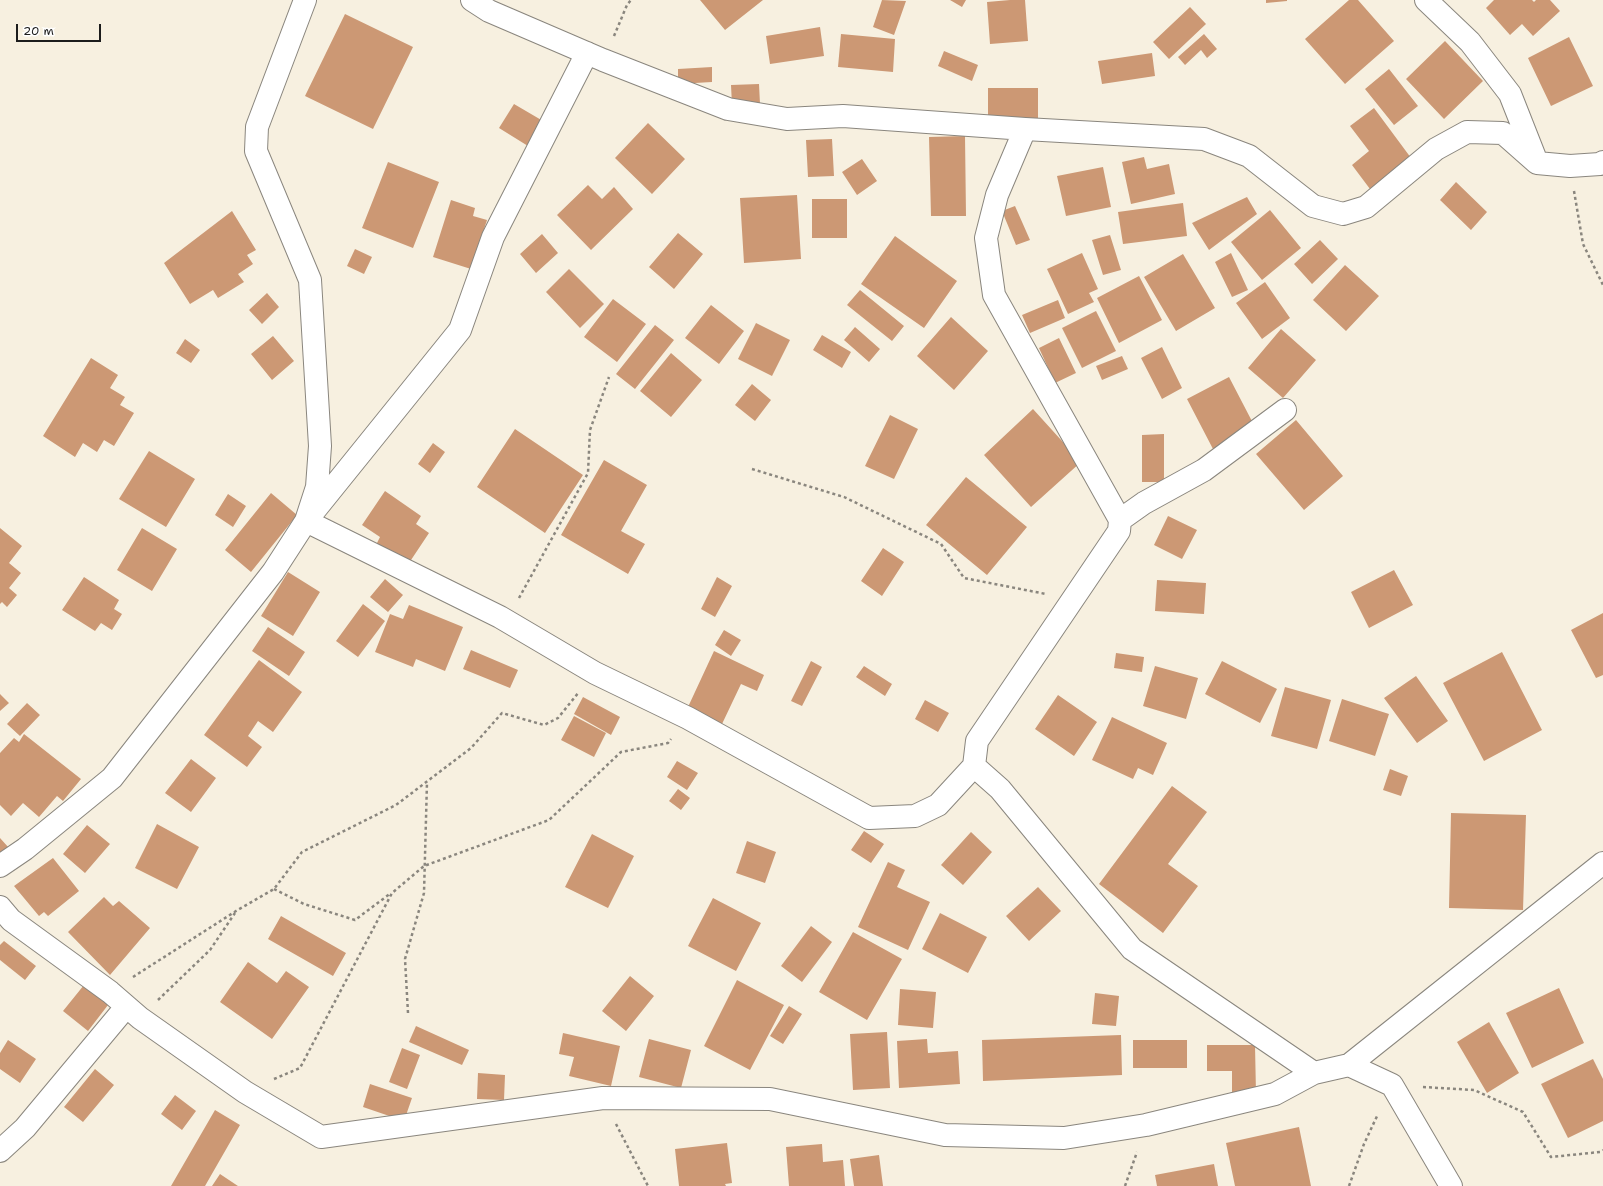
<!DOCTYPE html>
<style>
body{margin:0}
#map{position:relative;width:1603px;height:1186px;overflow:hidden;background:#f7f0e0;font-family:"Shantell Sans",sans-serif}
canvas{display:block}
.scale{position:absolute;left:16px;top:24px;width:85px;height:18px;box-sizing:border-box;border:2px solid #1c1c1c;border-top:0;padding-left:5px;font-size:12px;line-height:14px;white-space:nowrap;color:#1c1c1c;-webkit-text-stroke:3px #fff;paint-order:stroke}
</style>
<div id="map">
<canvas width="1603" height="1186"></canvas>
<div class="scale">20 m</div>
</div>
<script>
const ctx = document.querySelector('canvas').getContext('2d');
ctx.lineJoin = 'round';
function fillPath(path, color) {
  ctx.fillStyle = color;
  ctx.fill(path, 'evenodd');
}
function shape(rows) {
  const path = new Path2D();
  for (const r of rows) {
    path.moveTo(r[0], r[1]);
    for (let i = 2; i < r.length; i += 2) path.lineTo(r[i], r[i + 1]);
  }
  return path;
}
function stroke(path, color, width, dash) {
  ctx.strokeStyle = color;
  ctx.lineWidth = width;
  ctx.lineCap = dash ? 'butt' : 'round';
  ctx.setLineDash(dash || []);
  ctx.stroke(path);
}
const building = shape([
 [700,0,763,0,725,30],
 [882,0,906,1,894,35,873,27],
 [950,0,966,0,962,7],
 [1010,0,1025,0,1028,41,990,44,987,2],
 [1266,0,1287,0,1287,1,1266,3],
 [1349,0,1358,0,1394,41,1345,84,1305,39],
 [1494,0,1532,0,1534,2,1536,0,1550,0,1560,11,1533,36,1522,24,1510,35,1486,8],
 [1190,7,1206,24,1169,59,1153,42],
 [345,14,413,47,373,129,305,96],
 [820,27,824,56,770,64,766,36],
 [841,34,895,39,893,72,838,67],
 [1204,34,1217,49,1207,58,1201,50,1185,65,1178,57],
 [1569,37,1593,86,1551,106,1528,58],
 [1445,41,1483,81,1444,119,1406,79],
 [944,51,978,65,972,81,938,66],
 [1152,53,1155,76,1102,84,1098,61],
 [712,67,712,82,678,84,678,69],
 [1389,69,1418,106,1394,125,1365,89],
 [759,84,760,104,732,105,731,85],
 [988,88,1038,88,1038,124,988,123],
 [514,104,543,121,528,146,499,128],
 [1374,108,1414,162,1373,193,1352,165,1369,151,1350,126],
 [648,123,685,159,652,194,615,158],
 [965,136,966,216,931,216,929,137],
 [832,139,834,176,808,177,806,140],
 [1144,157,1147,169,1169,164,1175,194,1131,204,1122,162],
 [862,159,877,181,857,195,842,172],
 [388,162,439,182,413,248,362,228],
 [1103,167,1111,207,1066,216,1057,176],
 [1456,182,1487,212,1471,230,1440,200],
 [588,185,602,199,614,187,633,209,591,250,557,215],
 [797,195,801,259,744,263,740,198],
 [1247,197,1257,214,1209,250,1192,223],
 [812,199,847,199,847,238,812,238],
 [451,200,475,208,473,216,487,220,471,269,433,257],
 [1183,203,1187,236,1123,244,1118,212],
 [1015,206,1030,240,1016,245,1002,211],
 [1270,210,1301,248,1262,280,1231,242],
 [232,211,256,250,247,255,253,264,238,274,244,282,218,298,213,290,190,304,164,263],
 [678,233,703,254,674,289,649,267],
 [542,234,558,253,536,273,520,254],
 [1110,235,1121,270,1103,275,1092,240],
 [895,236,957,281,924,328,861,284],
 [1320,240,1338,259,1312,284,1294,264],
 [355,249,372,257,364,274,347,266],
 [1082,253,1098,289,1089,293,1094,302,1068,314,1047,269],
 [1231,253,1248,290,1232,297,1215,262],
 [1183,254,1215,308,1176,331,1144,277],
 [1345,265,1379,296,1346,331,1313,300],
 [569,269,604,304,580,328,546,292],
 [1139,276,1162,320,1119,343,1097,298],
 [1265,282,1290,318,1262,339,1236,303],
 [860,290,904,326,892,341,847,305],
 [267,293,279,307,262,324,249,310],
 [613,299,646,324,617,362,584,337],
 [1058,300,1065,318,1030,333,1022,315],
 [711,305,744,331,719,364,685,338],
 [1096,311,1116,351,1082,368,1062,328],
 [951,317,988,351,954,390,917,356],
 [756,323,790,340,772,376,738,359],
 [655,325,674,340,635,389,616,374],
 [855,327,880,349,869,362,844,340],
 [1281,329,1316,360,1283,398,1248,368],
 [822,335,851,352,842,368,813,350],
 [273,336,294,361,272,380,251,354],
 [1059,338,1076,373,1055,383,1039,348],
 [185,339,200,350,191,363,176,353],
 [1162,347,1182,388,1162,399,1141,358],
 [671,353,702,380,671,417,640,391],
 [1122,356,1128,369,1102,380,1096,366],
 [91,358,118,375,110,388,125,397,120,405,134,413,114,446,104,440,97,452,83,443,75,457,43,436],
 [1229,377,1255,427,1213,449,1187,399],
 [752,384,771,400,755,421,735,405],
 [1033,409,1081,462,1031,507,984,455],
 [890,415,918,429,894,479,865,466],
 [1296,420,1343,476,1304,510,1256,454],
 [515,429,583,475,545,533,477,487],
 [1164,434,1164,482,1142,482,1142,435],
 [433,443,445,452,430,473,418,464],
 [149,451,195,479,166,527,119,499],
 [604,460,647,485,621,531,645,544,628,574,561,535],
 [966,477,1027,527,987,575,926,525],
 [385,491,421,516,416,524,429,533,407,566,376,545,380,537,362,525],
 [271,493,297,515,251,572,225,550],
 [228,494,246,506,233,527,215,515],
 [1168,516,1197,530,1182,559,1154,545],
 [0,528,22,546,9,563,21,573,9,588,17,595,7,607,2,602,0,604],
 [142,528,177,549,152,591,117,570],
 [883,548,904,562,882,596,861,581],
 [1394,570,1413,605,1369,628,1351,592],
 [288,572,320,592,293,636,261,616],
 [84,577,119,600,114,609,122,614,112,630,101,623,95,631,62,610],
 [717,577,732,586,715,617,701,609],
 [385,579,403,595,388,612,370,597],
 [1157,580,1206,583,1204,614,1155,611],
 [363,604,385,621,358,657,336,641],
 [409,605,463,627,445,671,416,659,413,667,375,652,390,614,403,619],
 [1603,613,1603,675,1596,678,1571,630],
 [268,627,305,652,289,676,252,651],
 [724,630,741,640,731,656,715,645],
 [471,650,518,670,510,688,463,669],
 [714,651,764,675,757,691,741,684,722,724,688,707],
 [1502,652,1542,730,1484,761,1443,683],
 [1116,653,1144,657,1142,672,1114,668],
 [259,660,302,692,273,732,258,721,248,736,262,747,247,767,204,735],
 [811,661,822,667,802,706,791,701],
 [1222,661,1277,689,1260,723,1205,694],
 [864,666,892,684,885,696,856,677],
 [1155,666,1198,678,1186,719,1143,706],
 [1416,676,1448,721,1417,743,1384,698],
 [1285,687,1331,700,1317,749,1271,736],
 [0,694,9,703,0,711],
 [1058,695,1097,722,1074,756,1035,729],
 [583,697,620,717,611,735,574,714],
 [1342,699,1389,714,1375,756,1329,741],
 [925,700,949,713,938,732,915,719],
 [27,703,40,715,20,736,7,724],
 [574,716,606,733,594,757,561,740],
 [1112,717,1167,743,1153,775,1138,768,1133,779,1092,760],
 [24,734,81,779,63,801,57,796,39,817,23,803,11,816,0,805,0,753,14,738,19,742],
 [191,759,216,778,191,812,165,793],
 [677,761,698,773,687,790,667,777],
 [1390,769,1408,776,1401,796,1383,790],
 [1172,786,1207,812,1168,864,1198,886,1163,933,1099,884],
 [678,789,690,798,681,810,669,801],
 [1451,813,1526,815,1523,910,1449,908],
 [157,824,199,847,177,889,135,868],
 [87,825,110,844,85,873,63,854],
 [864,831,884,844,871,863,851,850],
 [971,832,992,852,963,885,941,865],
 [592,834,634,856,608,908,565,887],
 [0,838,9,848,0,858],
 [747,841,776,852,765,883,736,873],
 [53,858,79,891,48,916,44,912,39,916,14,886],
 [888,862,905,870,897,887,930,902,908,950,858,927],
 [1038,887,1061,911,1029,941,1006,916],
 [104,897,113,906,119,901,150,928,110,975,68,932],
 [713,898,761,923,736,971,688,946],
 [940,913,987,937,968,973,922,949],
 [281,916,346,953,333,976,268,939],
 [811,926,832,942,802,982,781,966],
 [853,932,902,959,867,1020,819,992],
 [4,941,36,966,25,980,0,960,0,945],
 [248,962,277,983,286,971,309,987,272,1039,220,1002],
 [630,976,654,996,626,1031,602,1011],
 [737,980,784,1005,750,1070,704,1046],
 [84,985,108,1005,88,1031,63,1011],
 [1559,988,1584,1043,1532,1068,1506,1013],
 [900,989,936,992,933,1028,898,1025],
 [1095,993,1119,996,1116,1026,1092,1024],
 [789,1006,802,1014,783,1044,770,1036],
 [1489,1022,1519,1073,1487,1093,1457,1042],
 [416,1026,469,1050,462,1065,409,1042],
 [887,1032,890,1088,853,1090,850,1034],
 [563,1033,620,1046,611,1086,569,1076,574,1057,559,1054],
 [1121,1035,1122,1075,983,1081,982,1040],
 [649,1039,691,1050,681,1088,639,1077],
 [927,1039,928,1053,958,1051,960,1084,899,1088,897,1041],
 [8,1040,36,1059,20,1083,0,1069,0,1053],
 [1133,1040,1187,1040,1187,1068,1133,1068],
 [1207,1045,1255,1045,1256,1094,1232,1094,1232,1071,1207,1071],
 [402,1048,420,1055,407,1089,389,1082],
 [1593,1059,1603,1079,1603,1121,1568,1138,1541,1084],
 [95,1069,114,1085,83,1122,64,1107],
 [478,1073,505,1075,504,1100,477,1099],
 [370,1084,412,1098,404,1121,363,1107],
 [175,1095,196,1111,182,1130,161,1114],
 [215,1110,240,1125,205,1186,171,1186],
 [1299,1127,1311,1186,1235,1186,1226,1143],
 [727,1143,732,1183,725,1184,726,1186,679,1186,675,1149],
 [822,1144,823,1162,843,1160,845,1186,789,1186,786,1147],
 [879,1155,883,1186,854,1186,850,1159],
 [1214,1164,1218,1186,1157,1186,1155,1175],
 [220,1174,238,1186,212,1186]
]);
const path = shape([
 [614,36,627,5,631,0],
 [1574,191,1583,244,1603,285],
 [752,469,844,497,941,544,964,578,1046,594],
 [519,598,588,473,590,430,609,377],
 [274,889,304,904,355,920,391,893],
 [133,977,236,911,274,889,302,852,396,805,471,748,502,713,544,725,558,718,579,692],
 [158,1000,210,950,235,913],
 [408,1013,405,959,424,893,427,782],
 [274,1079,300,1068,392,893,424,866,549,820,621,752,668,743,671,739],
 [1423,1087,1474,1090,1523,1112,1551,1157,1600,1152,1603,1150],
 [616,1124,648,1186],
 [1125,1186,1137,1152],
 [1349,1186,1364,1144,1378,1114]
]);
const street = shape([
 [472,0,489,11,603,60,728,109,787,119,843,116,1025,129,1204,139,1249,156,1313,206,1343,214,1366,207,1436,149,1467,132,1503,133,1537,163,1570,166,1600,164,1603,162],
 [1426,0,1470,42,1510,94,1536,160],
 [587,53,493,237,460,330,306,521,500,617,595,673,688,718,869,818,915,816,938,805,974,766],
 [1025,129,997,195,986,238,994,295,1120,520,1119,531,977,741,974,766,1000,789,1132,949,1314,1073],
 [1120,520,1144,503,1204,470,1285,410],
 [0,866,25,849,112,778,273,572,306,521,317,487,320,446,310,280,256,151,257,127,305,0],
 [0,907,11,920,110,992,140,1018,245,1092,321,1137,603,1098,770,1099,945,1135,1064,1138,1146,1125,1275,1094,1314,1073,1349,1065,1392,1085,1451,1186],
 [1349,1065,1603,863],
 [0,1151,25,1128,126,1007]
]);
fillPath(building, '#cc9874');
stroke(street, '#8a867e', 24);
stroke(path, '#8a867e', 2.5, [3, 3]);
stroke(street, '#fff', 22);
</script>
